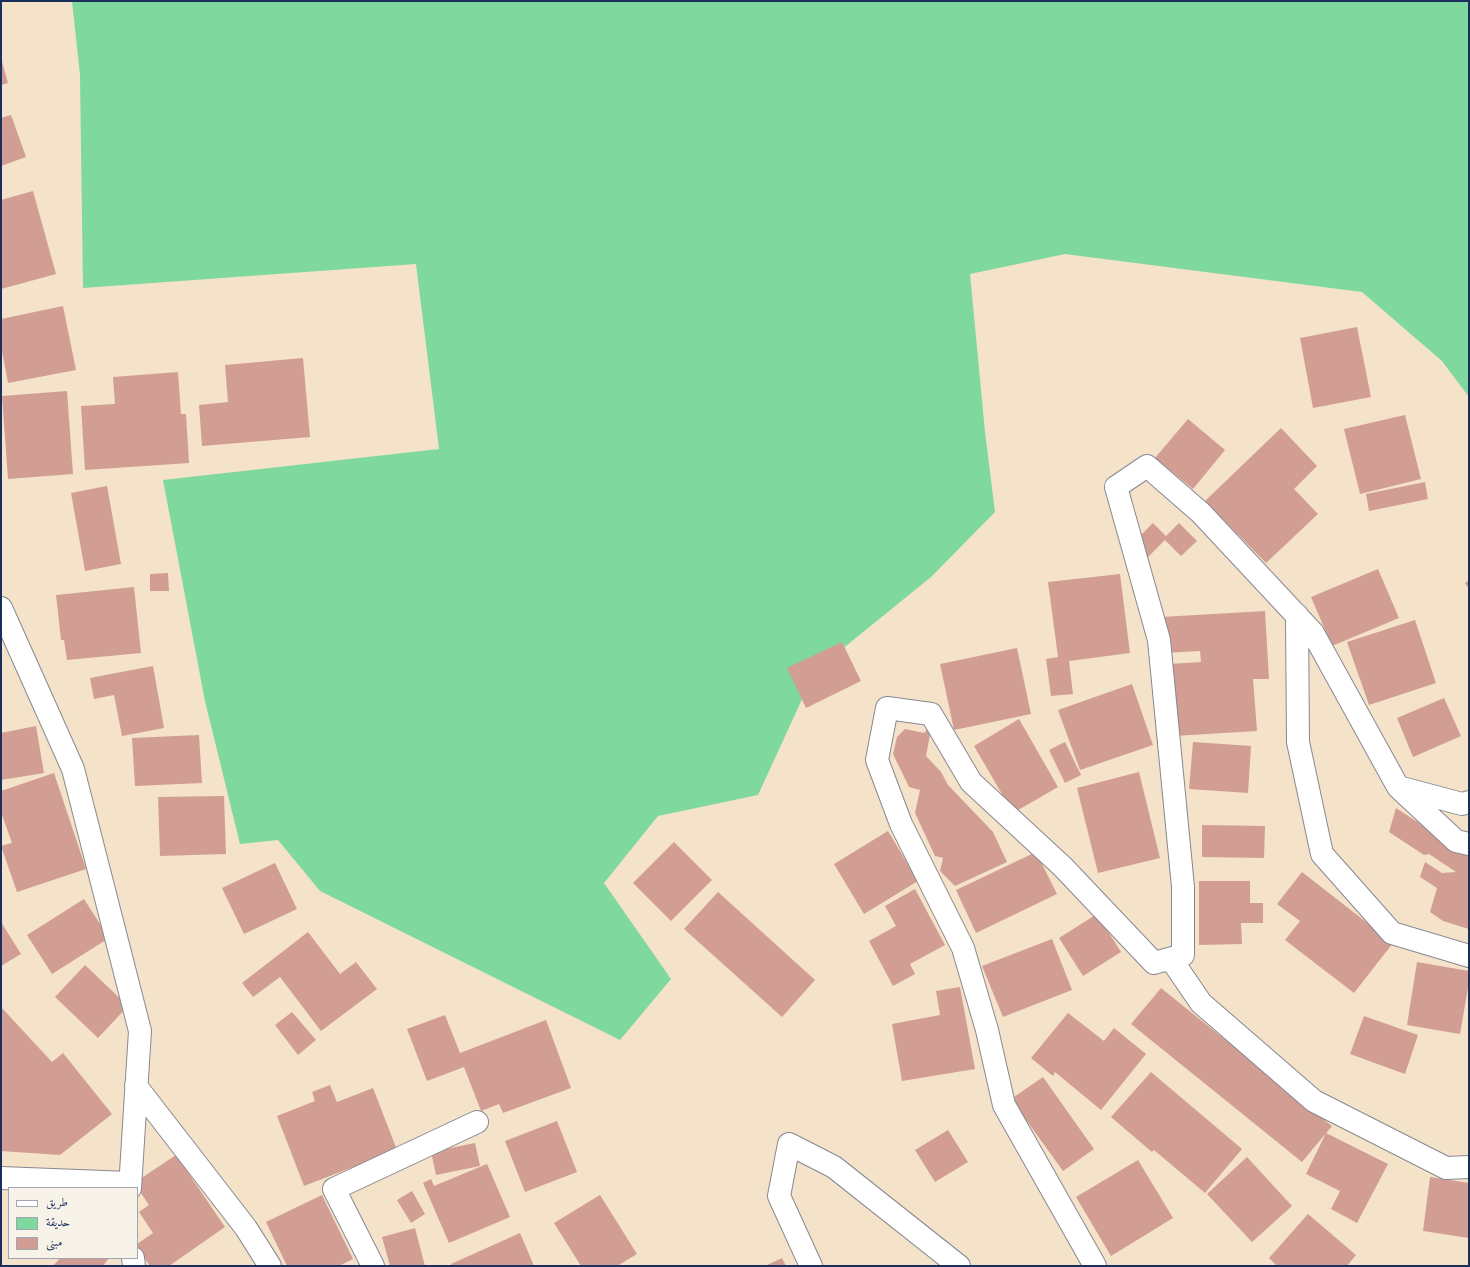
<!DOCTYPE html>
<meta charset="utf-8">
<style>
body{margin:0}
#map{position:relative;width:1470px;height:1267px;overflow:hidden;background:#f4e2c9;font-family:Alegreya,Amiri,serif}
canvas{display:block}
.frame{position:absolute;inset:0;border:2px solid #1b2f5e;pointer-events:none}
.legend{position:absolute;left:8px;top:1187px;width:130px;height:72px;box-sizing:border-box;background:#f7f3e8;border:1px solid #9fa5b1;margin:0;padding:5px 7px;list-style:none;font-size:12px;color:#1b2f5e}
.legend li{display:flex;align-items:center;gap:8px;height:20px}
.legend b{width:20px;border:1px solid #9fa5b1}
</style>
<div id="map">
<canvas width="1470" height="1267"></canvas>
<div class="frame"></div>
<ul class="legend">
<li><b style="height:5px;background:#fff"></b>طريق</li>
<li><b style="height:11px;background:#7fd89d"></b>حديقة</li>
<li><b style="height:11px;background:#d29e94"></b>مبنى</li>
</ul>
</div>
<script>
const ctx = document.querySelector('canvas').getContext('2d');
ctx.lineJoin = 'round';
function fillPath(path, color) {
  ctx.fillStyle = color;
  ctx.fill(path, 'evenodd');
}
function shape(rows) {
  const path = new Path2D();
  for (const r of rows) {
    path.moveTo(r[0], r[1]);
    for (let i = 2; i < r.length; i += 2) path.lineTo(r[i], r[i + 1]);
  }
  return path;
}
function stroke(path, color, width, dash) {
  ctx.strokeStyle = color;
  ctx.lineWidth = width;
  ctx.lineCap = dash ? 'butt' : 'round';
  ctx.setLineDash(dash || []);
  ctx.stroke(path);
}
const green = shape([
 [72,1,1469,1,1469,397,1442,361,1362,292,1065,254,970,274,985,432,995,512,931,577,815,671,758,795,658,816,604,883,671,979,620,1040,320,891,278,840,240,844,205,701,163,480,439,449,416,264,83,288,80,75]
]);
const building = shape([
 [1,58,8,83,1,85],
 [11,115,26,157,1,166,1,118],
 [33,191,56,274,1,289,1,200],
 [63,306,76,370,8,383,1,346,1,319],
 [1357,327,1371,397,1313,408,1300,338],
 [303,358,310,437,202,446,199,405,228,402,225,365],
 [178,372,181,414,186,414,189,463,85,470,81,406,115,404,113,377],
 [67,391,73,474,8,479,2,396],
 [1405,415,1421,479,1360,494,1344,429],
 [1188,419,1225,450,1193,489,1155,458],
 [1281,428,1317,466,1294,489,1318,514,1266,563,1205,501],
 [1425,482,1428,499,1369,511,1366,494],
 [107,486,121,564,85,571,71,493],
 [1153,523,1166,536,1179,523,1197,541,1181,556,1165,540,1148,557,1134,542],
 [1378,569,1399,618,1332,646,1311,597],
 [168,573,169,591,150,591,150,574],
 [1120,574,1130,653,1069,661,1073,694,1051,696,1046,659,1058,657,1048,582],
 [1469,580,1469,589,1465,583],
 [134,587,141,653,67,660,64,640,61,640,56,595],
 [1265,611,1269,679,1253,679,1257,731,1174,736,1169,664,1201,662,1200,651,1164,653,1161,617],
 [1415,620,1436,683,1369,705,1347,642],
 [842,642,861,681,806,708,787,668],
 [1017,648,1031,714,954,730,940,664],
 [153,666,164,728,122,736,114,695,94,699,90,678],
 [1132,684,1153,745,1080,770,1058,710],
 [1444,698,1461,736,1413,757,1397,718],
 [1019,719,1058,787,1013,813,974,746],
 [932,724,926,756,941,772,948,785,993,832,1007,862,955,886,940,871,943,858,935,856,915,813,920,790,909,787,893,754,897,737,905,729,924,733],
 [36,726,44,773,1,780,1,733],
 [199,735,202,783,135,786,132,738],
 [1065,742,1081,775,1065,783,1049,750],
 [1193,742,1251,746,1248,793,1189,789],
 [1139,772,1160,858,1098,873,1077,788],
 [54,773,86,869,17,892,1,846,12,843,1,812,1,791],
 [224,796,226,854,160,856,158,797],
 [1396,808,1468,855,1469,929,1443,921,1430,912,1437,888,1420,877,1425,862,1442,873,1456,872,1429,854,1424,855,1389,832],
 [1202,825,1265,826,1264,858,1202,857],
 [888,831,918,881,864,914,834,864],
 [674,842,712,880,671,921,633,883],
 [1036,852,1057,894,976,933,956,890],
 [275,863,297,909,244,934,222,888],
 [1302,872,1393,943,1354,993,1285,940,1300,921,1277,904],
 [1199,881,1250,881,1250,903,1263,903,1263,923,1241,923,1242,944,1199,945],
 [915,889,945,945,910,964,915,974,893,986,869,941,896,926,885,906],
 [718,892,815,980,782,1017,684,929],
 [84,899,109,938,52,974,27,935],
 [1097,914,1121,952,1083,976,1059,938],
 [1,922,21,954,1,966],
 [308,932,340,974,356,962,377,989,321,1031,280,977,253,997,242,983],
 [1052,939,1072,990,1003,1017,982,966],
 [1417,962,1469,971,1469,982,1460,1034,1407,1025],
 [85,965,128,1006,98,1038,55,997],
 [960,987,975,1069,902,1081,892,1024,940,1015,936,991],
 [1161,988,1332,1126,1302,1162,1131,1024],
 [1,1007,52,1062,63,1053,112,1114,60,1155,1,1151],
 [292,1012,316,1040,298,1055,275,1025],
 [1068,1013,1104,1041,1114,1028,1146,1054,1101,1110,1055,1072,1053,1076,1031,1058],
 [445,1015,460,1053,546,1020,571,1088,503,1113,499,1104,481,1111,464,1067,427,1081,407,1029],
 [1364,1016,1418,1035,1405,1074,1350,1054],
 [1151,1072,1242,1149,1205,1193,1154,1150,1152,1152,1111,1117],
 [1043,1077,1094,1149,1063,1171,1011,1099],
 [330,1085,337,1102,373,1088,397,1150,304,1186,277,1116,315,1101,312,1092],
 [557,1121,577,1172,525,1192,505,1141],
 [948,1130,968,1162,935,1182,915,1150],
 [1326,1133,1388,1164,1357,1223,1331,1209,1340,1191,1306,1174],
 [475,1143,480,1166,436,1175,431,1152],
 [176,1155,225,1227,169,1266,150,1266,137,1247,137,1244,153,1233,139,1212,149,1205,134,1183],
 [1247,1157,1292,1206,1252,1242,1207,1194],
 [1138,1160,1173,1218,1111,1256,1076,1197],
 [487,1164,510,1217,449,1243,423,1183,431,1179,434,1186],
 [1430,1177,1469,1183,1469,1238,1423,1231],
 [412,1191,425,1214,411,1223,397,1200],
 [322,1195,353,1259,339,1266,287,1266,266,1222],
 [600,1195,637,1254,617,1266,581,1266,554,1223],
 [1308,1214,1356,1255,1347,1266,1277,1266,1269,1258],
 [415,1228,425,1266,390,1266,382,1237],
 [520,1233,534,1266,452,1266,451,1264],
 [60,1258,109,1258,103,1266,53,1266],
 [782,1258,786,1266,765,1266]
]);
const minor = shape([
 [1,608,73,769,140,1031,130,1188],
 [1297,615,1298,742,1322,854,1392,933,1469,956],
 [1399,788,1456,841,1469,844],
 [1171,959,1201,1003,1314,1101,1446,1168,1469,1167],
 [136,1086,246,1228,270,1266],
 [1,1178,129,1183],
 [133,1258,134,1266],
 [373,1266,334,1189,477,1122],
 [811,1266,779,1196,789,1144,834,1167,959,1266],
 [1095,1266,1004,1105,987,1030,963,948,901,824,877,760,887,708,931,714,971,782,1063,867,1154,963,1183,955,1183,887,1159,640,1116,487,1147,466,1201,513,1313,633,1398,787,1462,804,1469,802]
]);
fillPath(green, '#7fd89d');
fillPath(building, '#d29e94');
stroke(minor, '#888894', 24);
stroke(minor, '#fff', 22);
</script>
